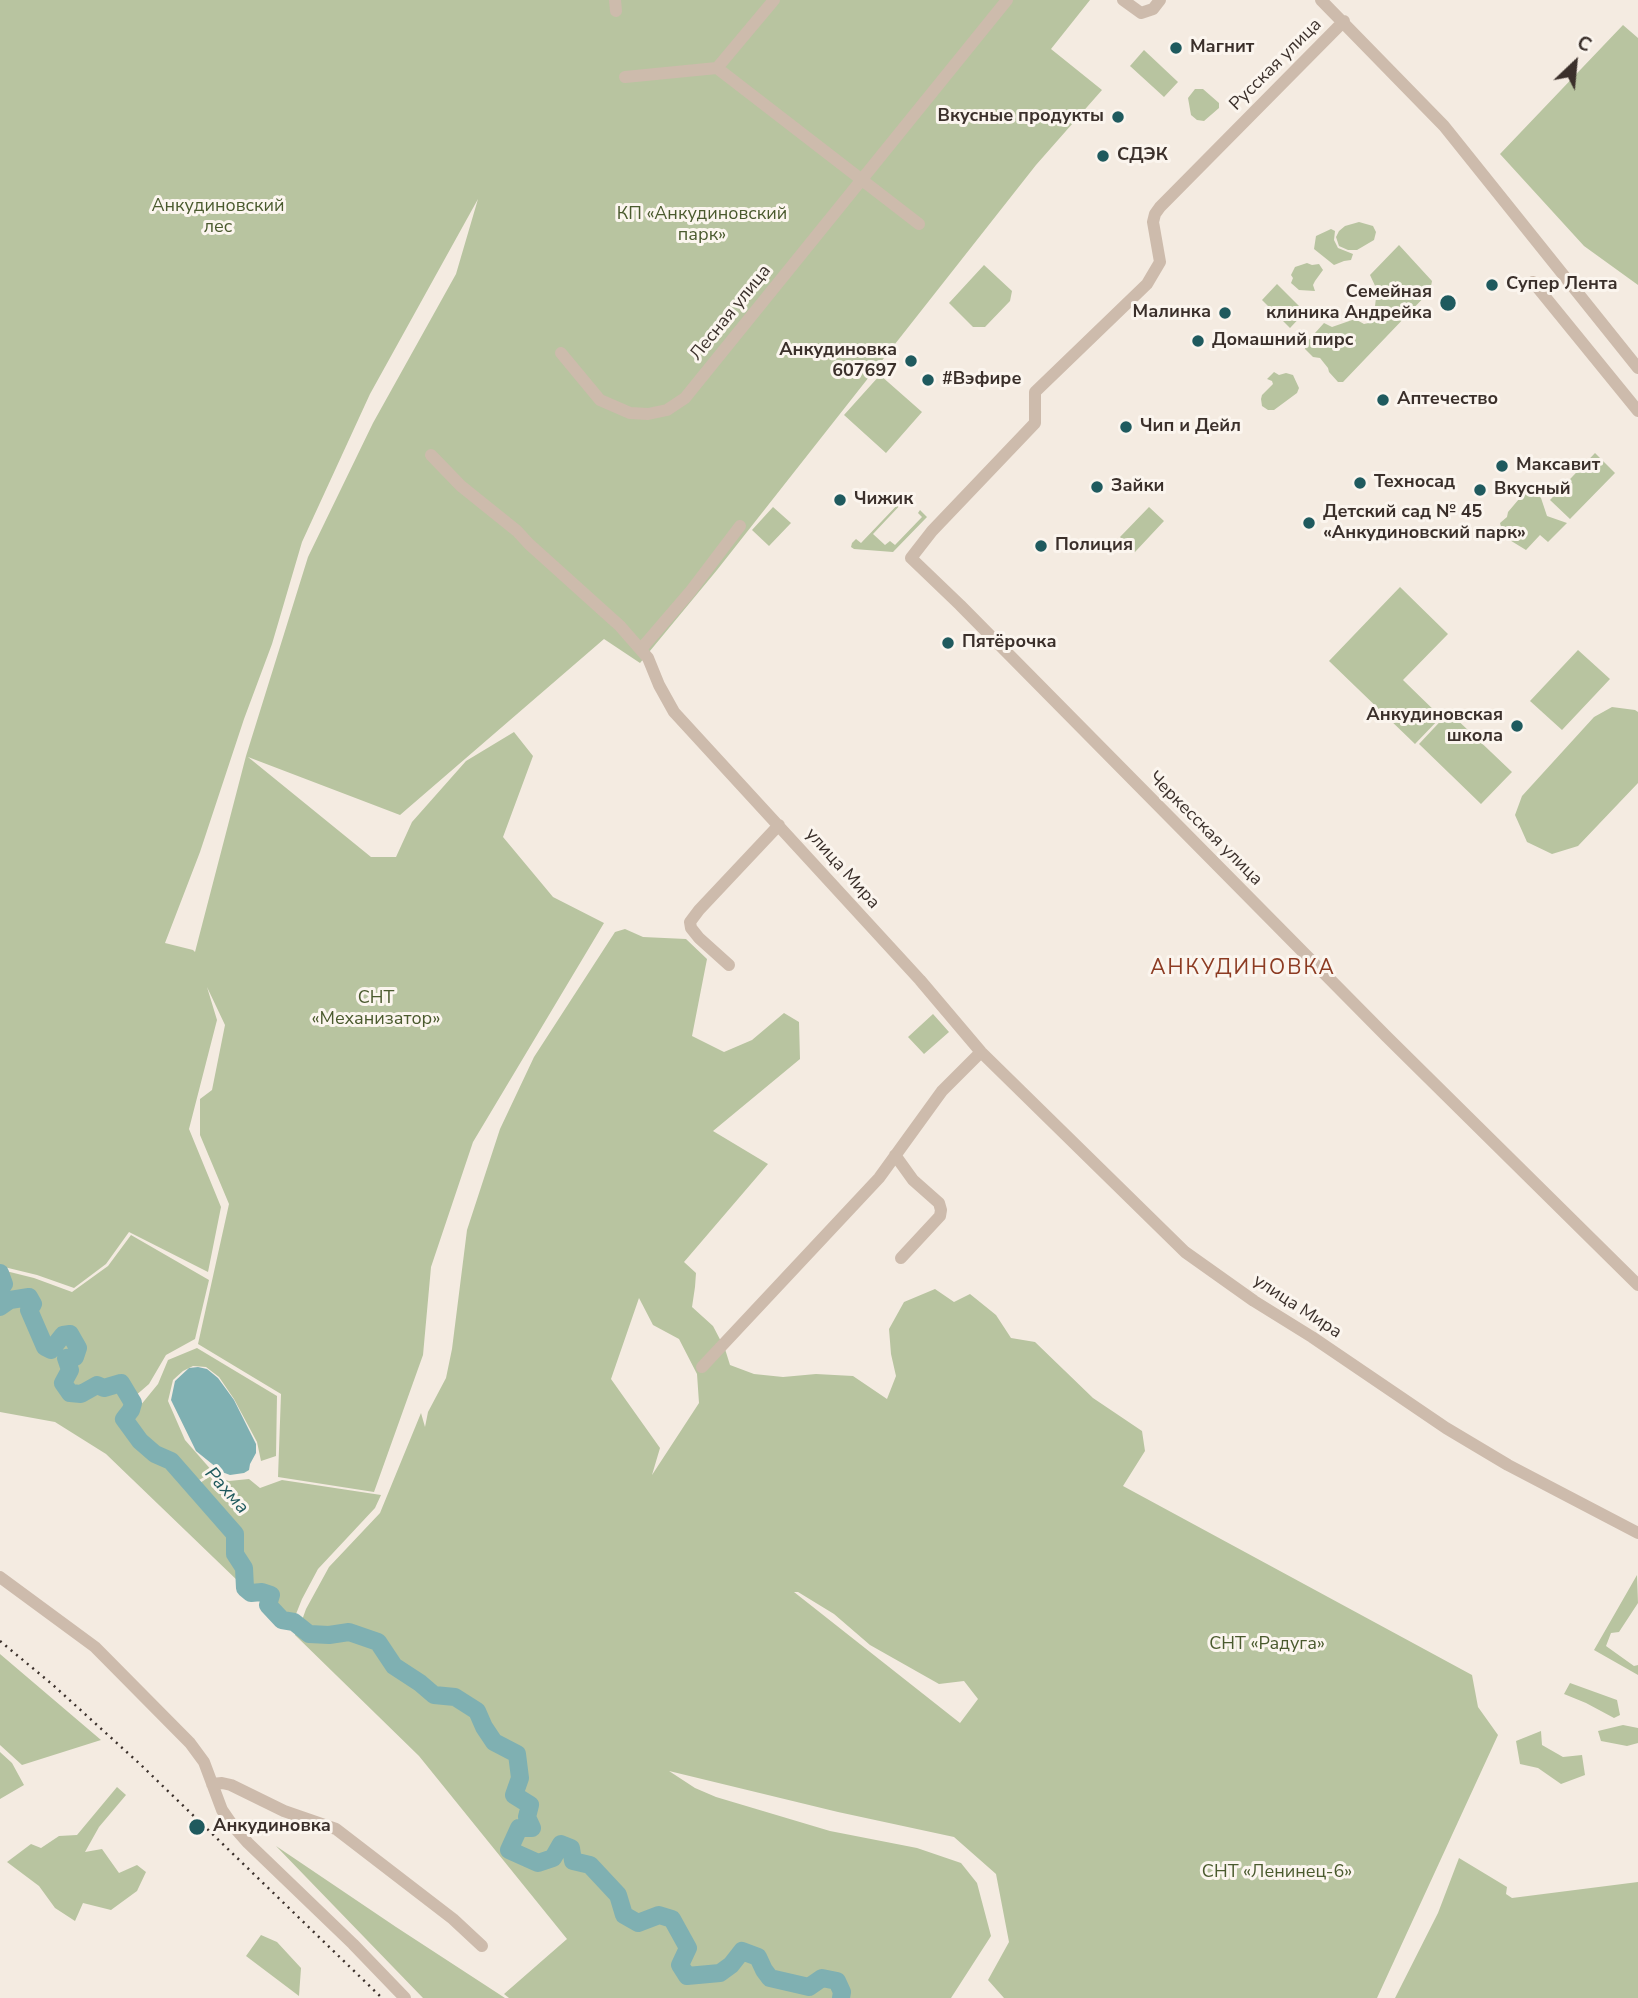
<!DOCTYPE html>
<meta charset="utf-8">
<style>
body{margin:0}
#map{position:relative;width:1638px;height:1998px;overflow:hidden;background:#f4ebe1;font-family:"Nunito Sans",sans-serif}
canvas{display:block}
.north{position:absolute;left:1540px;top:28px;width:70px;height:70px;-webkit-text-stroke:5px #fbf5ee;paint-order:stroke;rotate:26deg;font-size:19px;font-weight:700;line-height:28px;text-align:center;color:#3b302b}
.north::after{content:'';display:block;margin:auto;width:24px;height:32px;background:#3b302b;clip-path:polygon(50% 0,100% 100%,50% 72%,0 100%)}
</style>
<div id="map">
<canvas width="1638" height="1998"></canvas>
<div class="north">С</div>
</div>
<script>
const ctx = document.querySelector('canvas').getContext('2d');
ctx.lineJoin = 'round';
function fillPath(path, color) {
  ctx.fillStyle = color;
  ctx.fill(path, 'evenodd');
}
function shape(rows) {
  const path = new Path2D();
  for (const r of rows) {
    path.moveTo(r[0], r[1]);
    for (let i = 2; i < r.length; i += 2) path.lineTo(r[i], r[i + 1]);
  }
  return path;
}
function stroke(path, color, width, dash) {
  ctx.strokeStyle = color;
  ctx.lineWidth = width;
  ctx.lineCap = dash ? 'butt' : 'round';
  ctx.setLineDash(dash || []);
  ctx.stroke(path);
}
function write(font, color, halo, rows, align = 'center') {
  ctx.font = font + ' "Nunito Sans",sans-serif';
  ctx.lineWidth = 6;
  ctx.setLineDash([]);
  ctx.textBaseline = 'middle';
  ctx.strokeStyle = halo;
  ctx.fillStyle = color;
  for (const [text, x, y, turn = 0] of rows) {
    ctx.save();
    ctx.translate(x, y);
    ctx.rotate((+turn || 0) * Math.PI / 180);
    ctx.textAlign = isNaN(turn) ? turn : align;
    if (halo) ctx.strokeText(text, 0, 0);
    ctx.fillText(text, 0, 0);
    ctx.restore();
  }
}
const green = shape([
 [0,0,1090,0,1051,49,1102,90,1036,165,717,570,640,663,604,639,400,815,248,757,371,857,396,857,412,822,466,761,514,732,533,756,503,837,553,897,604,923,473,1142,431,1267,423,1355,374,1492,278,1477,281,1394,198,1344,229,1204,200,1135,200,1099,212,1090,225,1025,207,987,217,1020,189,1129,221,1207,208,1272,129,1232,106,1264,74,1288,37,1275,0,1266],
 [478,199,456,274,373,423,308,557,246,756,195,952,193,950,165,943,200,852,244,719,272,644,302,542,370,394],
 [1623,25,1638,38,1638,285,1584,246,1500,154],
 [1144,50,1178,82,1164,97,1130,66],
 [1195,89,1203,89,1219,103,1219,108,1204,121,1197,120,1191,115,1188,98],
 [1359,222,1373,226,1376,232,1374,240,1357,250,1348,250,1339,246,1336,237,1339,231,1345,226],
 [1331,229,1335,231,1334,240,1338,248,1353,254,1351,260,1344,261,1334,265,1314,249,1316,236],
 [1399,245,1432,281,1430,291,1343,382,1338,382,1329,372,1328,368,1320,358,1313,357,1305,349,1306,343,1324,323,1332,327,1355,319,1364,324,1378,321,1381,311,1375,306,1377,290,1370,275],
 [1307,263,1312,265,1319,264,1323,270,1315,281,1313,285,1315,291,1299,290,1291,283,1293,278,1291,275,1295,267],
 [984,265,1012,291,1010,301,985,327,973,327,949,303],
 [1277,284,1305,312,1290,328,1262,300],
 [1274,372,1279,375,1286,373,1293,375,1299,388,1297,393,1274,410,1268,410,1262,406,1261,399,1262,395,1273,384,1272,381,1267,379],
 [880,375,922,412,886,453,844,415],
 [1595,453,1615,473,1570,519,1550,500],
 [1515,487,1535,492,1541,498,1547,516,1567,523,1548,542,1540,535,1526,550,1508,539,1502,530,1500,523,1507,517,1508,512,1519,499,1519,496,1512,490],
 [903,499,904,501,873,534,885,545,890,541,895,545,922,517,918,513,920,510,927,517,893,552,854,549,851,547,852,543,856,539,861,543],
 [773,507,791,523,769,546,752,530],
 [1149,507,1164,521,1135,552,1120,537],
 [1400,587,1448,634,1403,680,1441,717,1415,744,1329,661],
 [1578,650,1610,679,1562,730,1530,701],
 [1612,707,1635,710,1638,712,1638,783,1578,846,1552,854,1527,842,1515,815,1522,796,1594,717],
 [1449,712,1512,772,1481,804,1419,744],
 [625,929,643,937,686,939,707,959,692,1036,724,1052,752,1040,784,1013,799,1022,800,1059,713,1131,768,1164,684,1262,696,1273,695,1287,692,1307,713,1326,725,1349,730,1365,754,1374,783,1377,816,1374,853,1376,887,1399,896,1376,891,1354,889,1329,904,1302,935,1289,954,1302,970,1294,996,1315,1011,1338,1035,1342,1093,1398,1142,1431,1145,1451,1123,1486,1472,1675,1478,1707,1498,1735,1377,1998,1004,1998,988,1980,1009,1942,996,1874,954,1837,838,1812,669,1771,695,1788,716,1797,830,1831,917,1848,961,1863,977,1883,991,1936,951,1998,844,1998,845,1993,841,1980,821,1974,807,1983,770,1974,763,1956,742,1947,729,1963,718,1969,688,1972,684,1964,691,1949,674,1917,659,1911,638,1920,627,1914,621,1894,592,1863,576,1858,574,1847,560,1841,550,1856,539,1858,514,1848,521,1831,535,1829,529,1817,533,1804,517,1795,524,1778,520,1752,495,1740,480,1710,457,1695,435,1693,426,1684,397,1664,379,1640,350,1629,327,1632,311,1630,301,1623,306,1609,329,1567,380,1513,421,1413,425,1427,428,1412,446,1378,452,1349,467,1230,500,1129,534,1057,615,932],
 [639,1298,653,1325,679,1339,697,1374,699,1403,652,1475,660,1448,611,1379],
 [794,1592,798,1592,834,1614,870,1645,939,1684,964,1681,978,1699,960,1723],
 [933,1014,949,1032,924,1054,908,1037],
 [131,1235,209,1280,195,1339,166,1355,149,1384,134,1397,121,1380,105,1383,94,1382,76,1390,69,1382,73,1371,71,1364,80,1360,81,1350,73,1330,65,1330,48,1343,34,1311,37,1304,33,1294,15,1294,0,1301,0,1297,9,1283,6,1271,34,1278,72,1292,108,1266],
 [13,1303,26,1304,25,1309,43,1349,53,1353,68,1339,71,1354,62,1357,64,1370,60,1383,65,1393,75,1398,98,1389,106,1391,120,1388,128,1405,120,1420,152,1455,169,1466,231,1535,230,1552,241,1569,240,1583,106,1454,55,1422,0,1412,0,1312],
 [197,1348,277,1396,276,1456,261,1461,257,1442,234,1399,219,1377,206,1367,193,1366,183,1371,173,1380,168,1401,185,1440,213,1472,199,1480,146,1439,132,1420,140,1406,158,1384,168,1360],
 [212,1475,229,1481,249,1479,260,1488,282,1480,381,1495,375,1508,318,1569,302,1599,294,1619,283,1617,272,1604,273,1595,264,1589,253,1589,248,1583,246,1566,237,1552,238,1532,197,1485],
 [1637,1575,1638,1603,1619,1632,1611,1633,1606,1646,1634,1666,1638,1665,1638,1675,1594,1650],
 [296,1629,307,1636,330,1638,349,1635,375,1644,393,1668,433,1698,454,1700,475,1713,482,1730,493,1744,514,1755,518,1779,511,1796,527,1807,524,1816,527,1823,517,1826,507,1852,538,1866,555,1861,562,1847,569,1850,571,1863,589,1868,615,1897,622,1917,639,1927,658,1919,669,1922,685,1949,677,1966,687,1979,722,1976,733,1967,743,1955,756,1959,762,1973,772,1983,810,1990,821,1982,835,1984,840,1993,838,1998,509,1998,504,1994,567,1939,419,1756,295,1635],
 [0,1654,101,1740,22,1765,0,1745],
 [1570,1683,1617,1700,1620,1715,1614,1718,1586,1703,1564,1694],
 [1623,1725,1638,1728,1638,1743,1627,1746,1601,1741,1598,1731],
 [1541,1731,1542,1745,1563,1757,1582,1755,1585,1775,1561,1784,1538,1768,1520,1764,1516,1741],
 [0,1752,12,1763,24,1785,0,1799],
 [117,1787,126,1795,99,1827,85,1852,102,1849,119,1873,137,1865,146,1872,137,1891,111,1910,83,1903,75,1921,55,1908,39,1886,7,1862,31,1844,41,1848,59,1836,77,1835],
 [276,1846,396,1927,505,1998,423,1998],
 [1459,1858,1507,1887,1506,1894,1512,1898,1638,1882,1638,1998,1395,1998,1438,1913],
 [261,1935,277,1942,301,1968,299,1996,246,1956]
]);
const water = shape([
 [198,1367,207,1369,218,1378,234,1400,256,1444,256,1453,250,1464,249,1470,244,1473,230,1475,222,1472,196,1451,171,1400,175,1381,189,1368]
]);
const river = shape([
 [0,1273,4,1284,0,1289],
 [0,1307,10,1300,29,1297,33,1304,29,1310,45,1347,51,1350,63,1335,70,1334,78,1348,75,1357,66,1358,70,1370,63,1383,70,1393,81,1394,97,1385,104,1388,121,1383,133,1403,131,1410,124,1419,140,1441,155,1454,171,1461,235,1534,235,1554,244,1568,245,1588,251,1593,262,1592,271,1595,268,1605,282,1620,294,1622,309,1634,329,1635,349,1632,378,1642,394,1666,420,1683,434,1695,455,1697,477,1711,484,1727,494,1742,517,1754,520,1778,514,1795,530,1805,527,1817,532,1828,519,1828,509,1850,538,1863,553,1858,561,1844,571,1848,573,1861,590,1865,618,1895,624,1915,638,1923,659,1915,672,1919,688,1948,680,1965,687,1976,720,1973,731,1965,742,1951,758,1957,764,1970,770,1978,809,1987,822,1978,837,1981,842,1992,841,1998]
]);
const minor = shape([
 [615,0,616,11],
 [1123,0,1141,13,1153,9,1160,0],
 [1321,0,1444,126,1638,368],
 [1344,21,1160,207,1155,214,1153,222,1160,262,1147,284,1035,392,1035,423,932,531,911,558,960,605,1386,1036,1638,1285],
 [717,68,774,0],
 [625,77,717,68,919,224],
 [1533,282,1638,411],
 [561,353,600,400,630,413,648,414,667,410,685,398,1007,0],
 [431,455,461,486,517,531,529,544,620,626,648,658,659,685,674,712,920,980,981,1052,1185,1252,1254,1301,1312,1337,1446,1428,1508,1465,1638,1533],
 [641,649,690,592,740,526],
 [729,965,699,938,691,928,690,922,699,910,779,825],
 [895,1155,913,1180,939,1203,941,1210,940,1216,901,1258],
 [702,1367,879,1178,942,1091,981,1052],
 [0,1577,95,1647,190,1743,204,1762,222,1810,233,1826,248,1843,353,1944,405,1998],
 [212,1784,222,1783,231,1785,284,1811,336,1829,453,1919,482,1946]
]);
const rail = shape([
 [0,1641,53,1685,141,1765,382,1998]
]);
const markers = [
 [1176,48,7,"#1f5a5e"],
 [1118,117,7,"#1f5a5e"],
 [1103,156,7,"#1f5a5e"],
 [1492,285,7,"#1f5a5e"],
 [1448,303,9,"#1f5a5e"],
 [1225,313,7,"#1f5a5e"],
 [1198,341,7,"#1f5a5e"],
 [911,361,7,"#1f5a5e"],
 [928,380,7,"#1f5a5e"],
 [1383,400,7,"#1f5a5e"],
 [1126,427,7,"#1f5a5e"],
 [1502,466,7,"#1f5a5e"],
 [1360,483,7,"#1f5a5e"],
 [1097,487,7,"#1f5a5e"],
 [1480,490,7,"#1f5a5e"],
 [840,500,7,"#1f5a5e"],
 [1309,523,7,"#1f5a5e"],
 [1041,546,7,"#1f5a5e"],
 [948,643,7,"#1f5a5e"],
 [1517,726,7,"#1f5a5e"],
 [197,1827,9,"#1f5a5e"]
];
const poiNames = [
 ["Магнит",1190,48],
 ["Вкусные продукты",1104,117,"right"],
 ["СДЭК",1117,156],
 ["Супер Лента",1506,285],
 ["Семейная",1432,293,"right"],
 ["клиника Андрейка",1432,314,"right"],
 ["Малинка",1211,313,"right"],
 ["Домашний пирс",1212,341],
 ["Анкудиновка",897,351,"right"],
 ["607697",897,372,"right"],
 ["#Вэфире",942,380],
 ["Аптечество",1397,400],
 ["Чип и Дейл",1140,427],
 ["Максавит",1516,466],
 ["Техносад",1374,483],
 ["Зайки",1111,487],
 ["Вкусный",1494,490],
 ["Чижик",854,500],
 ["Детский сад № 45",1323,513],
 ["«Анкудиновский парк»",1323,534],
 ["Полиция",1055,546],
 ["Пятёрочка",962,643],
 ["Анкудиновская",1503,716,"right"],
 ["школа",1503,737,"right"],
 ["Анкудиновка",213,1827]
];
const streetNames = [
 ["Русская улица",1276,65,-45],
 ["Лесная улица",731,313,-51],
 ["Черкесская улица",1205,829,45],
 ["улица Мира",842,869,48],
 ["улица Мира",1297,1307,33]
];
const parkNames = [
 ["Анкудиновский",218,207],
 ["лес",218,228],
 ["КП «Анкудиновский",702,215],
 ["парк»",702,236],
 ["СНТ",376,999],
 ["«Механизатор»",376,1020],
 ["СНТ «Радуга»",1267,1645],
 ["СНТ «Ленинец-6»",1277,1873]
];
const waterNames = [
 ["Рахма",226,1491,48]
];
const quarterNames = [
 ["АНКУДИНОВКА",1243,969]
];
fillPath(green, '#b8c4a0');
fillPath(water, '#7fb0b2');
stroke(river, '#7fb0b2', 18);
stroke(minor, '#cdbbac', 12);
stroke(rail, '#3b302b', 2.5, [2, 5]);
for (const [x, y, r, color] of markers) {
  const dot = new Path2D();
  dot.arc(x, y, r, 0, 2 * Math.PI);
  ctx.fillStyle = color;
  ctx.fill(dot);
  stroke(dot, '#fbf5ee', 2.5);
}
write('bold 18px', '#3b302b', '#fbf5ee', poiNames, 'left');
write('18px', '#3b302b', '#fbf5ee', streetNames);
write('18px', '#4a5a2e', '#fbf5ee', parkNames);
write('italic 19px', '#1f5a5e', '#fbf5ee', waterNames);
ctx.letterSpacing = '2px';
write('21px', '#8c3b22', '#fbf5ee', quarterNames);
ctx.letterSpacing = '0px';
</script>
